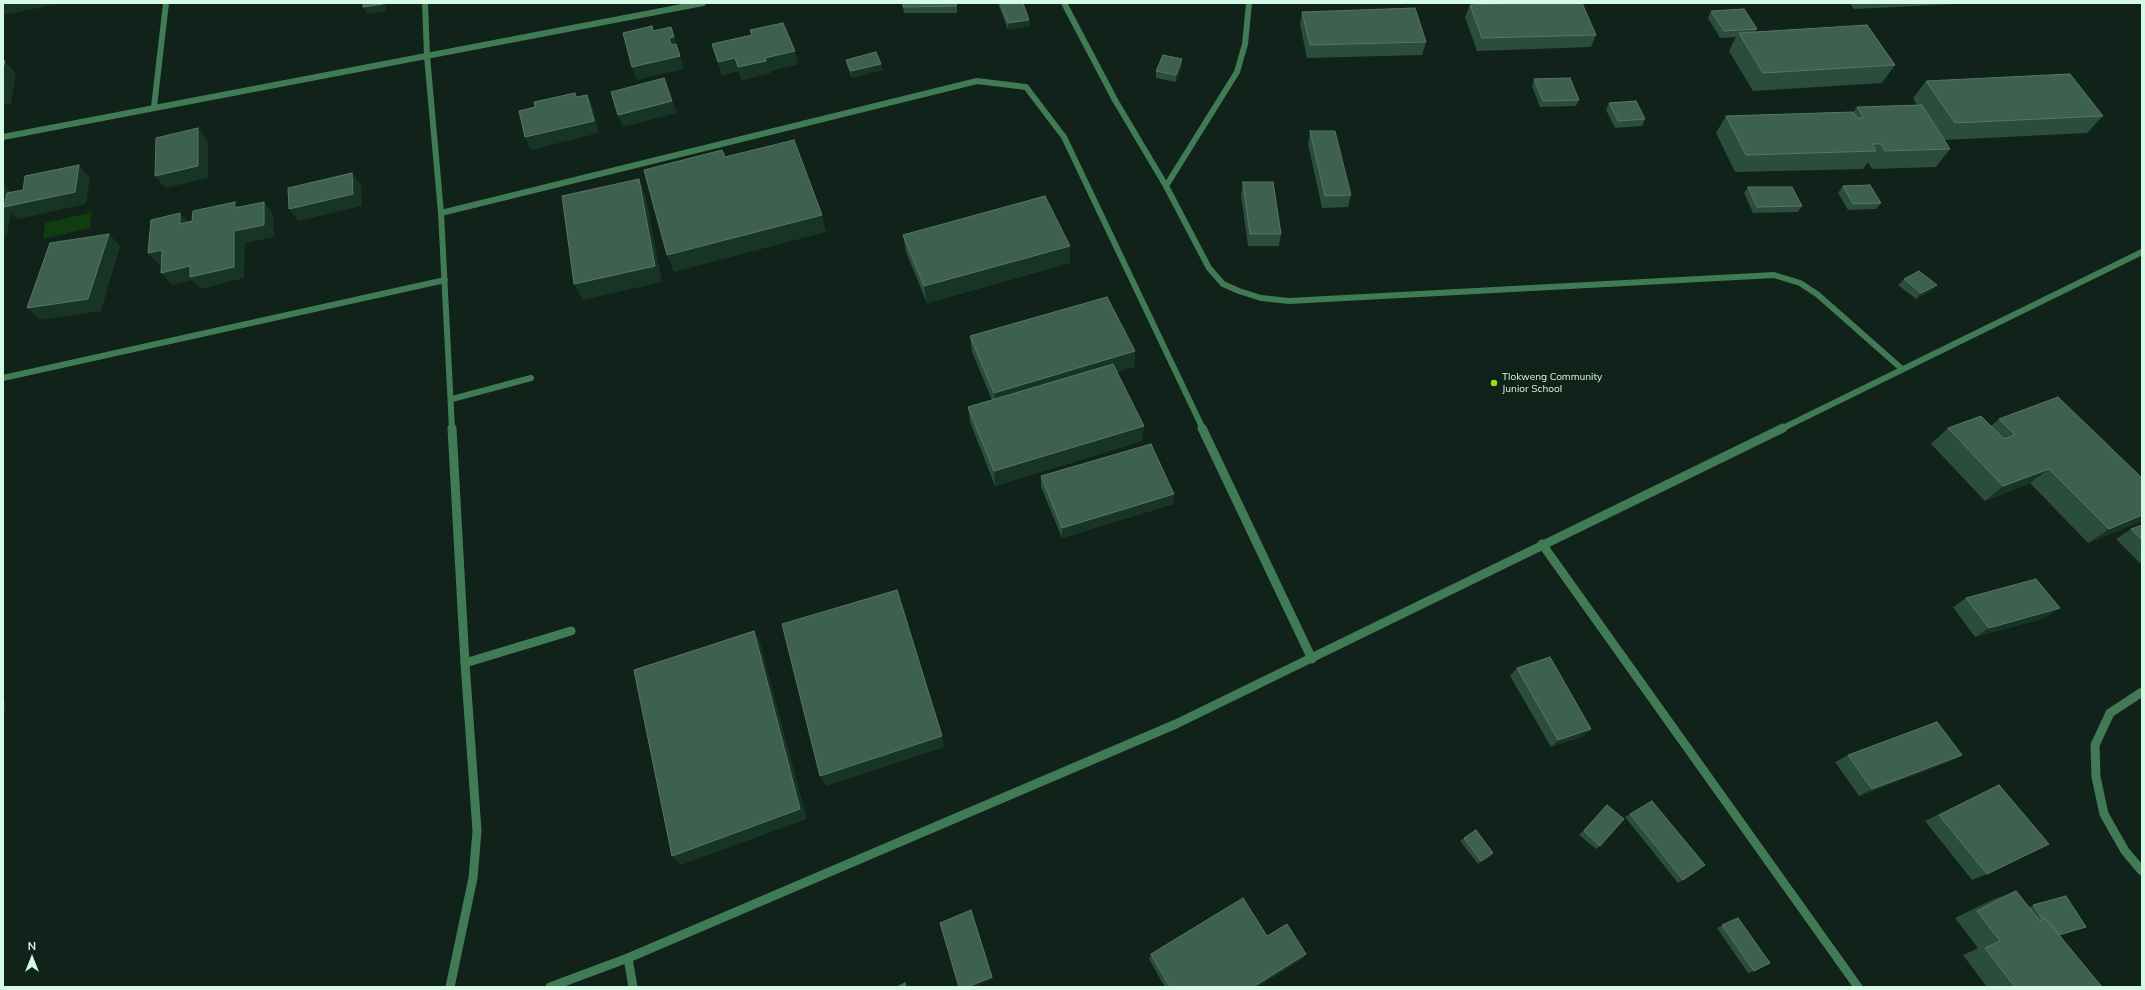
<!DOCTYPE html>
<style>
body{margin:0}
#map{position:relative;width:2145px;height:990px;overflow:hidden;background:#102219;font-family:Mulish,sans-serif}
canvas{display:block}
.frame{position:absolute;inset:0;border:4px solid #d5fae5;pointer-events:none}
.north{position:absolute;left:12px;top:938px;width:40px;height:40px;-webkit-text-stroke:3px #102219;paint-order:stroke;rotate:0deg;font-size:11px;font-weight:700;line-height:16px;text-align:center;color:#d5fae5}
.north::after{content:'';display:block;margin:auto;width:14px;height:18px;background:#d5fae5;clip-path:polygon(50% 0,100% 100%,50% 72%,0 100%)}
</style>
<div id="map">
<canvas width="2145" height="990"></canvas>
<div class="frame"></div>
<div class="north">N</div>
</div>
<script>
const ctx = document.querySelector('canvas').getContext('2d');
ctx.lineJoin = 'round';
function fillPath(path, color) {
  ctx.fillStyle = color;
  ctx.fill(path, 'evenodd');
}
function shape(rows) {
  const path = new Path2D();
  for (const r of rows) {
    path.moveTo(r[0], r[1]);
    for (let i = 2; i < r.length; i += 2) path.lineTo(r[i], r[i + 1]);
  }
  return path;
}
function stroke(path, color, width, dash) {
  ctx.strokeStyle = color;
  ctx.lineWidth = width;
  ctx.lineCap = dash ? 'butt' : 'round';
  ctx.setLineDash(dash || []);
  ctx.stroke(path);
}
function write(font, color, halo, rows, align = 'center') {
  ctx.font = font + ' Mulish,sans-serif';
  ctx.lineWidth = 3.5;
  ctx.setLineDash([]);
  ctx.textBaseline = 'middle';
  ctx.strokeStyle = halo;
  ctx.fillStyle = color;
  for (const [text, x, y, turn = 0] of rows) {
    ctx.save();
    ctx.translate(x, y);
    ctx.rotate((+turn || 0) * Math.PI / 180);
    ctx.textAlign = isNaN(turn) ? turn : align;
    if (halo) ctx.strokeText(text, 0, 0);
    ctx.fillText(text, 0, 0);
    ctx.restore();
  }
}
const water = shape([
 [92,212,90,228,43,239,45,223]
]);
const serviceFar1 = shape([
 [452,399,531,378]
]);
const service = shape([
 [465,663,571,631]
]);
const minorFar1 = shape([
 [425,3,427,56,441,213,452,429],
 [1064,3,1115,100,1166,186,1209,268,1223,284,1239,291,1261,298,1289,301,1774,275,1800,283,1817,294,1902,369],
 [154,107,166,3],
 [3,137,703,3],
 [1166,186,1237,72,1245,44,1249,3],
 [441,213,977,81,1026,87,1064,137,1203,429],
 [3,378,445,280]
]);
const minor = shape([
 [1202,428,1312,659],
 [1542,544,1858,987],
 [2142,692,2110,713,2095,745,2096,777,2104,814,2125,851,2142,871],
 [628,958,633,987],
 [450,987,473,878,477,831,465,663,452,428]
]);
const tertiaryFar1 = shape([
 [1781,429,2142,252]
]);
const tertiary = shape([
 [550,987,628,958,1176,724,1783,428]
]);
const wall = shape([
 [957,3,957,13,904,13,903,7],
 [998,3,1023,3,1029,20,1030,26,1008,30],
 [1850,3,1957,3,1957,4,1854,9],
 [1470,5,1596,35,1591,47,1477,51,1465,17],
 [1711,11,1757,29,1755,32,1895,65,1882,83,1753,91,1729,51,1736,37,1720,38,1708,18],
 [1302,12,1426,42,1422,55,1307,58,1300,24],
 [750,30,798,64,769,71,770,73,742,80,739,71,722,75,712,44,751,35],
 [1182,59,1182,66,1176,82,1156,78,1156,71],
 [846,60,883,70,852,78,847,66],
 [1534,79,1579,100,1576,106,1540,107,1532,86],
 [1926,81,2103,116,2087,133,1944,140,1950,149,1936,167,1872,169,1868,162,1863,169,1735,172,1716,133,1726,116,1853,112,1857,107,1917,105,1913,98],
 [1609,103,1645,119,1642,126,1615,128,1606,110],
 [1310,131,1351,195,1348,207,1322,208,1308,144],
 [1243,182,1281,234,1279,246,1248,246,1241,195],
 [1843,186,1881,203,1876,209,1848,210,1838,193],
 [1748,187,1802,206,1798,212,1753,213,1744,193],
 [903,235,1070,263,927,303,906,252],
 [1904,279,1937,285,1931,291,1916,299,1898,285],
 [970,336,1135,351,1134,367,1117,372,1142,441,995,486,970,422,968,407,992,400,972,352],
 [1999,419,2142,478,2142,521,2088,543,2030,483,1985,501,1931,444,1948,428,1991,426],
 [1041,476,1173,504,1062,538,1041,487],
 [2142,525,2142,565,2116,539,2131,529],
 [1966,598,2045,618,1975,637,1953,607],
 [1517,668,1583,736,1551,747,1510,676],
 [1848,755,1962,755,1948,762,1859,796,1835,762],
 [1999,785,1987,874,1972,880,1925,821],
 [1607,805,1600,846,1596,849,1579,835,1603,809],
 [1630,814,1683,880,1678,883,1625,817],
 [1464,838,1493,853,1490,857,1478,864,1460,841],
 [2016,891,2029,907,2066,896,2059,935,2102,987,1987,987,1963,955,1978,948,1955,918,1994,899],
 [1738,918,1754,971,1748,973,1717,928],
 [1151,954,1306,954,1302,959,1257,987,1165,987,1149,959]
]);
const shadedWall = shape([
 [3,3,63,3,3,15],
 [383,3,386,3,386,11,367,14,363,7],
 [1029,20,1030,26,1008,30,1008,23],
 [671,27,684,69,637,80,632,67],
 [795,51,798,64,769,71,770,73,742,80,738,67,765,58],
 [735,58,739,71,722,75,718,62],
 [1182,59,1182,66,1176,82,1176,75],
 [5,61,16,74,11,104,3,105,3,69],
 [881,64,883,70,852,78,851,71],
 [664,78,677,113,623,127,618,115],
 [587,95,593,107,599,133,531,150,525,137],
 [198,128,208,141,208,178,165,188,155,176],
 [79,165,90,178,86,204,17,219,11,213,6,238,3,239,3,184,14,195],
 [352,173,361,185,362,206,298,221,289,209],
 [639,179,646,197,662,282,583,300,574,284],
 [235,202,245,214,234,208],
 [264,202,273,214,274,237,245,243,244,278,201,289,192,280,172,285,161,273,190,266,234,231],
 [180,213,191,225,180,224],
 [822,215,826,232,674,272,667,255],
 [109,234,120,246,101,311,40,320,27,308],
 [1070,246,1070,263,927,303,924,286],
 [162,250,173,262,159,265,148,253],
 [1937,285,1931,291,1916,299,1921,293],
 [1135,351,1134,367,996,408,994,393],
 [1144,426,1142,441,995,486,994,471],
 [2049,469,2030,483,1985,501,2003,486],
 [1174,494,1173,504,1062,538,1062,528],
 [2142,515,2142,521,2088,543,2109,529],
 [2060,608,2045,618,1975,637,1989,628],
 [754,631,760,643,807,819,681,865,672,856],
 [3,700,6,702,3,724],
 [1591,729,1583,736,1551,747,1558,740],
 [942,736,945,747,826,786,820,776],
 [1962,755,1948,762,1859,796,1872,789],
 [1493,853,1490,857,1478,864,1481,861],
 [971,910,993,979,973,987,967,987],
 [1306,954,1302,959,1257,987,1253,987]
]);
const building = shape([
 [363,3,383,3,383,4,363,7,363,3],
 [903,3,956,3,956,6,903,7,903,3],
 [1000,3,1023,3,1029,20,1008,23,1000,3],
 [1521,3,1582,3,1596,35,1482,38,1470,5,1521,3],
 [1415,8,1426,42,1310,45,1302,12,1415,8],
 [1744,9,1757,29,1724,31,1711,11,1744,9],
 [783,23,795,51,765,58,766,61,738,67,735,58,718,62,712,44,752,35,750,30,783,23],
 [1867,25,1895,65,1763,73,1739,33,1867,25],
 [652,26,653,31,671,27,674,37,669,38,671,45,676,44,680,56,632,67,623,33,652,26],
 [876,52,881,64,851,71,846,60,876,52],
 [1163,55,1182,59,1176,75,1156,71,1163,55],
 [5,61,3,69,3,62,5,61],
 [2070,74,2103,116,1955,123,1926,81,2070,74],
 [664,78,672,101,618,115,611,92,664,78],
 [1570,78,1579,100,1543,101,1534,79,1570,78],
 [575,93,576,97,587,95,594,121,525,137,519,111,535,107,534,102,575,93],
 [1636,101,1645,119,1618,121,1609,103,1636,101],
 [1922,105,1950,149,1885,151,1881,144,1872,144,1876,151,1746,155,1726,116,1853,112,1857,118,1864,118,1857,107,1922,105],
 [198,128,198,166,155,176,156,138,198,128],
 [1310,131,1335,131,1351,195,1325,196,1310,131],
 [794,140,822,215,667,255,644,170,722,150,725,157,794,140],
 [79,165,75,192,4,207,7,193,23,190,25,176,79,165],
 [352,173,353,194,289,209,288,188,352,173],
 [639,179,655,266,574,284,562,196,639,179],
 [1243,182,1273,182,1281,234,1250,234,1243,182],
 [1870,185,1881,203,1853,204,1843,186,1870,185],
 [1748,187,1792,187,1802,206,1757,207,1748,187],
 [1045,196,1070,246,924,286,903,235,1045,196],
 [235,202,234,208,264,202,264,225,234,231,234,267,190,277,190,266,161,273,162,250,148,253,151,220,180,213,180,224,192,221,193,211,235,202],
 [109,234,88,299,27,308,50,243,109,234],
 [1919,271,1937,285,1921,293,1904,279,1919,271],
 [1107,297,1135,351,994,393,970,336,1107,297],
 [1113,364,1144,426,994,471,968,407,1113,364],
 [2058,397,2142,478,2142,515,2109,529,2049,469,2003,486,1948,428,1981,416,2004,439,2015,435,1999,419,2058,397],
 [1151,444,1174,494,1062,528,1041,476,1151,444],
 [2142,525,2142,540,2131,529,2142,525],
 [2036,579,2060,608,1989,628,1966,598,2036,579],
 [897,590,942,736,820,776,782,624,897,590],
 [754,631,800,809,672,856,634,670,754,631],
 [1550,657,1591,729,1558,740,1517,668,1550,657],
 [1937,722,1962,755,1872,789,1848,755,1937,722],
 [1999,785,2049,844,1987,874,1939,815,1999,785],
 [1652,801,1705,865,1683,880,1630,814,1652,801],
 [1607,805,1624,819,1600,846,1584,831,1607,805],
 [1476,830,1493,853,1481,861,1464,838,1476,830],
 [2016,891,2040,921,2045,918,2102,987,2015,987,1985,948,2000,941,1977,911,2016,891],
 [2066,896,2086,927,2059,935,2045,918,2042,919,2033,905,2066,896],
 [1243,898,1267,936,1287,924,1306,954,1253,987,1170,987,1151,954,1243,898],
 [971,910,992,977,967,987,959,987,940,923,971,910],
 [1738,918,1770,963,1754,971,1722,925,1738,918],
 [905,983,906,987,897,987,905,983]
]);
const markers = [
 [1494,383,4,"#8ee319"]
];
const poiNames = [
 ["Tlokweng Community",1502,377],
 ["Junior School",1502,389]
];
fillPath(water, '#113c0f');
stroke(serviceFar1, '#407b55', 6);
stroke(service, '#407b55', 9);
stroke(minorFar1, '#407b55', 6);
stroke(minor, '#407b55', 9);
stroke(tertiaryFar1, '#407b55', 6);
stroke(tertiary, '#407b55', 9);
fillPath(wall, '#2b4d3d');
fillPath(shadedWall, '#183427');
fillPath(building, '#3d604f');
stroke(building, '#557866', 1);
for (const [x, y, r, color] of markers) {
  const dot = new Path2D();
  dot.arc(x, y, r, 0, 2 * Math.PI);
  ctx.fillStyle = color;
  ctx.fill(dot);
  stroke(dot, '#102219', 1.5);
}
write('10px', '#d5fae5', '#102219', poiNames, 'left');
</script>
